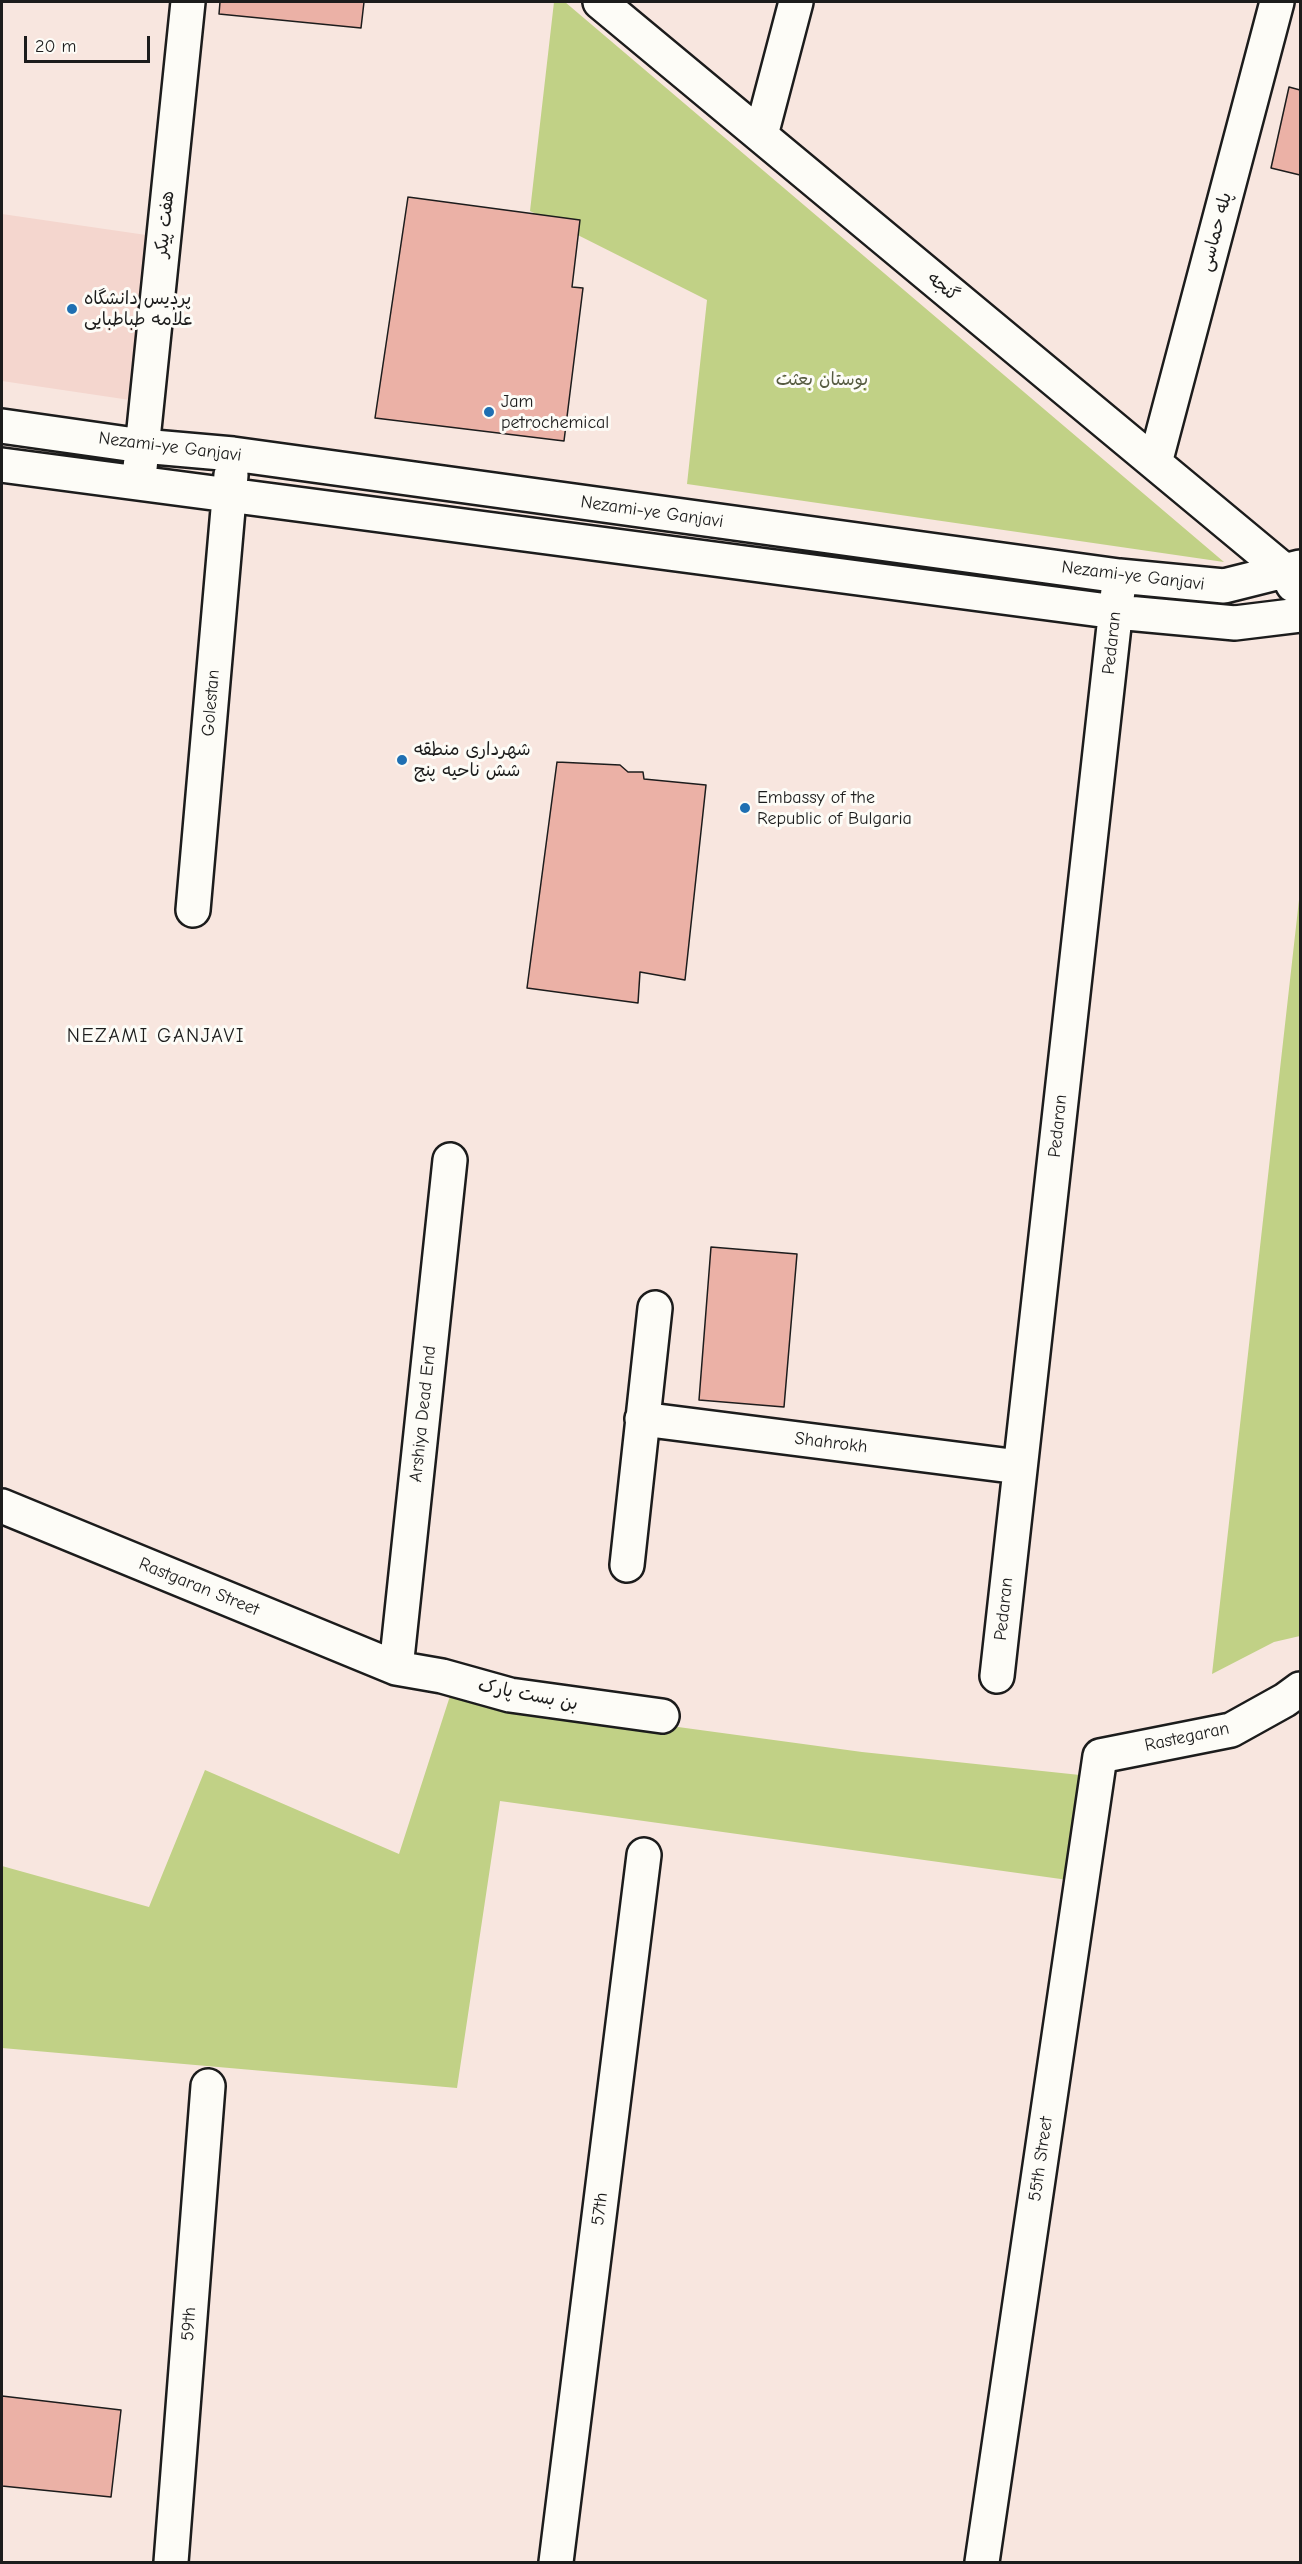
<!DOCTYPE html>
<meta charset="utf-8">
<style>
body{margin:0}
#map{position:relative;width:1302px;height:2564px;overflow:hidden;background:#f8e6df;font-family:"Comic Neue",sans-serif}
canvas{display:block}
.frame{position:absolute;inset:0;border:3px solid #1c1c1c;pointer-events:none}
.scale{position:absolute;left:24px;top:36px;width:126px;height:27px;box-sizing:border-box;border:3px solid #1c1c1c;border-top:0;padding-left:8px;font-size:18px;line-height:21px;white-space:nowrap;color:#1c1c1c;-webkit-text-stroke:4px #fdfcf7;paint-order:stroke}
</style>
<div id="map">
<canvas width="1302" height="2564"></canvas>
<div class="frame"></div>
<div class="scale">20 m</div>
</div>
<script>
const ctx = document.querySelector('canvas').getContext('2d');
ctx.lineJoin = 'round';
function fillPath(path, color) {
  ctx.fillStyle = color;
  ctx.fill(path, 'evenodd');
}
function shape(rows) {
  const path = new Path2D();
  for (const r of rows) {
    path.moveTo(r[0], r[1]);
    for (let i = 2; i < r.length; i += 2) path.lineTo(r[i], r[i + 1]);
  }
  return path;
}
function stroke(path, color, width, dash) {
  ctx.strokeStyle = color;
  ctx.lineWidth = width;
  ctx.lineCap = dash ? 'butt' : 'round';
  ctx.setLineDash(dash || []);
  ctx.stroke(path);
}
function write(font, color, halo, rows, align = 'center') {
  ctx.font = font + ' "Comic Neue","Playpen Sans Arabic",sans-serif';
  ctx.lineWidth = 6;
  ctx.setLineDash([]);
  ctx.textBaseline = 'middle';
  ctx.strokeStyle = halo;
  ctx.fillStyle = color;
  for (const [text, x, y, turn = 0] of rows) {
    ctx.save();
    ctx.translate(x, y);
    ctx.rotate((+turn || 0) * Math.PI / 180);
    ctx.textAlign = isNaN(turn) ? turn : align;
    if (halo) ctx.strokeText(text, 0, 0);
    ctx.fillText(text, 0, 0);
    ctx.restore();
  }
}
const built = shape([
 [2,214,153,236,130,400,2,381]
]);
const green = shape([
 [554,2,565,2,1224,562,687,484,707,300,530,211],
 [1300,891,1300,1636,1274,1642,1212,1674],
 [450,1696,862,1752,1080,1775,1068,1880,500,1801,457,2088,2,2048,2,1866,149,1907,205,1770,399,1854]
]);
const building = shape([
 [220,2,364,2,361,28,219,14,220,2],
 [1289,87,1300,90,1300,175,1271,168,1289,87],
 [408,197,580,220,572,287,583,288,564,441,375,418,408,197],
 [557,762,620,765,628,772,643,772,644,779,706,785,685,980,640,972,638,1003,527,988,557,762],
 [711,1247,797,1254,784,1407,699,1400,711,1247],
 [2,2396,121,2410,111,2497,2,2486,2,2396]
]);
const minor = shape([
 [600,2,1286,572,1293,585],
 [761,135,796,2],
 [2,426,142,446,233,454,1119,576,1224,586,1300,567],
 [1155,463,1277,2],
 [2,465,1116,612,1235,623,1300,615],
 [140,468,188,2],
 [193,910,231,475],
 [642,1419,1019,1467],
 [2,1506,396,1668,442,1676,510,1695,662,1716],
 [627,1565,655,1308],
 [396,1668,450,1160],
 [997,1676,1118,590],
 [171,2562,208,2086],
 [556,2562,644,1855],
 [982,2562,1100,1756,1231,1730,1285,1700,1300,1689]
]);
const markers = [
 [72,309,6,"#1f6fb2"],
 [489,412,6,"#1f6fb2"],
 [402,760,6,"#1f6fb2"],
 [745,808,6,"#1f6fb2"]
];
const streetNames = [
 ["هفت پیکر",165,224,-84],
 ["پله حماسی",1216,232,-75],
 ["گنجه",943,287,40],
 ["Nezami-ye Ganjavi",170,447,7],
 ["Nezami-ye Ganjavi",652,512,8],
 ["Nezami-ye Ganjavi",1133,576,7],
 ["Pedaran",1112,643,-84],
 ["Golestan",211,703,-85],
 ["Pedaran",1058,1126,-84],
 ["Arshiya Dead End",423,1414,-84],
 ["Shahrokh",831,1443,7],
 ["Rastgaran Street",199,1587,22],
 ["Pedaran",1004,1609,-84],
 ["بن بست پارک",528,1695,11],
 ["Rastegaran",1187,1737,-12],
 ["55th Street",1041,2159,-82],
 ["57th",600,2209,-83],
 ["59th",189,2324,-86]
];
const poiNames = [
 ["پردیس دانشگاه",84,299],
 ["علامه طباطبایی",84,320],
 ["Jam",501,402],
 ["petrochemical",501,423],
 ["شهرداری منطقه",414,750],
 ["شش ناحیه پنج",414,771],
 ["Embassy of the",757,798],
 ["Republic of Bulgaria",757,819]
];
const parkNames = [
 ["بوستان بعثت",822,380]
];
const neighbourhoodNames = [
 ["NEZAMI GANJAVI",156,1036]
];
fillPath(built, '#f4d6ce');
fillPath(green, '#c1d186');
fillPath(building, '#ebb1a6');
stroke(building, '#1c1c1c', 1.5);
stroke(minor, '#1c1c1c', 38);
stroke(minor, '#fdfcf7', 33);
for (const [x, y, r, color] of markers) {
  const dot = new Path2D();
  dot.arc(x, y, r, 0, 2 * Math.PI);
  ctx.fillStyle = color;
  ctx.fill(dot);
  stroke(dot, '#fdfcf7', 2);
}
write('18px', '#1c1c1c', '#fdfcf7', streetNames);
write('18px', '#1c1c1c', '#fdfcf7', poiNames, 'left');
write('18px', '#565b41', '#fdfcf7', parkNames);
ctx.letterSpacing = '1.5px';
write('20px', '#1c1c1c', '#fdfcf7', neighbourhoodNames);
ctx.letterSpacing = '0px';
</script>
